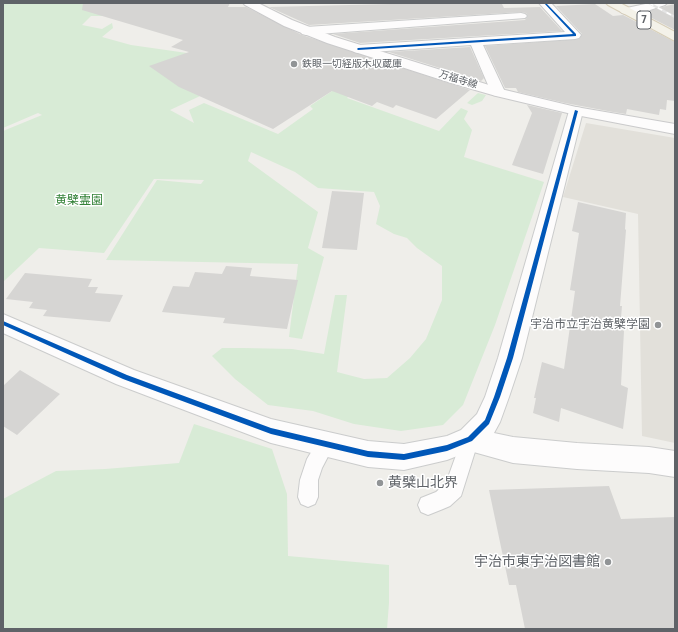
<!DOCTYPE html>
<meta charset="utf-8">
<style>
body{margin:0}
#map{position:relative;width:678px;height:632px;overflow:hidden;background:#efeeea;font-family:"Roboto Condensed",sans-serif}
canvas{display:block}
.frame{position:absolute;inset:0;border:4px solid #5f6368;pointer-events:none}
</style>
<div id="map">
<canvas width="678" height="632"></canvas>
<div class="frame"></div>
</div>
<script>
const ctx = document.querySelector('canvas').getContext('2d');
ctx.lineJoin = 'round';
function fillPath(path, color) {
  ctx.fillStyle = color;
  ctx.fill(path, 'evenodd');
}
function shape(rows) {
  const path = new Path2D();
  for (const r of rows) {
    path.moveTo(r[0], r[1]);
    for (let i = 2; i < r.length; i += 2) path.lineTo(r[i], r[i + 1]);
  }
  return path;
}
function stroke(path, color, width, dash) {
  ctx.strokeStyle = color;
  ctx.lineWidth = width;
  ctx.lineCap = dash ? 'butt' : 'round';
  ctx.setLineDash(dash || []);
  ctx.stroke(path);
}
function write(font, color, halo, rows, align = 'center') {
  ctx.font = font + ' "Roboto Condensed","Noto Sans JP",sans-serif';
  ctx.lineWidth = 3;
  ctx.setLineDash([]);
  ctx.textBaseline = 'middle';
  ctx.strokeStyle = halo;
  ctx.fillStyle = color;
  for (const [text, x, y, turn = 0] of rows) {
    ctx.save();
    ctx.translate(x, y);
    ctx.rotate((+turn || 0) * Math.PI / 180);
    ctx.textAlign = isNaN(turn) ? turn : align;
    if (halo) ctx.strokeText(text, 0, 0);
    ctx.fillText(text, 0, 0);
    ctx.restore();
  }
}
const education = shape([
 [586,123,675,138,675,443,642,436,638,214,563,197]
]);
const green = shape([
 [3,3,97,3,105,16,91,16,82,25,102,29,112,23,113,28,102,37,131,45,194,54,239,78,170,110,194,123,189,110,204,103,278,134,313,109,310,106,360,72,366,76,347,98,439,131,461,108,468,111,464,119,472,130,464,157,544,182,495,325,463,405,443,425,401,431,354,424,313,411,268,405,235,379,212,356,222,348,244,348,292,349,324,354,335,295,347,295,337,372,364,379,387,378,410,358,426,339,442,300,442,266,417,248,407,238,394,234,376,224,380,206,374,192,318,188,295,172,251,152,248,161,318,212,308,248,324,257,302,339,289,337,298,264,106,260,157,180,201,184,204,180,154,179,104,253,39,248,3,282,3,131,42,115,38,113,3,128],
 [478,93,486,95,482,101,472,105,467,103],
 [194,424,272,449,287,494,288,556,389,565,389,603,387,629,3,629,3,499,56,471,105,469,179,463]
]);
const building = shape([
 [83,3,230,3,228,7,246,7,302,35,470,90,436,119,396,105,393,108,377,102,372,106,332,91,273,129,179,87,149,66,189,52,171,47,183,40,82,10],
 [430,3,493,3,502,4,504,8,540,7,562,31,360,43,333,34,525,20,528,16,526,13,521,12,309,25,269,7],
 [595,4,613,16,623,15,675,42,675,101,667,100,666,110,660,109,659,115,627,109,626,114,613,112,565,103,518,92,516,88,505,88,485,46,579,39,582,34,556,6],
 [675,4,675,30,642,13,666,6],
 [470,47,484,78,481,81,389,52],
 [527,105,562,113,543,174,512,165,532,113],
 [332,191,364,193,357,250,322,248],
 [578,202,626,213,625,229,626,230,620,306,622,306,620,329,624,331,621,385,628,388,623,429,561,408,559,422,533,413,536,398,534,398,542,362,564,369,575,291,570,290,579,233,572,231],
 [226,266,252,268,250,276,298,280,287,329,223,323,225,318,162,312,173,286,189,287,195,272,222,274],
 [25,273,92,279,88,287,98,287,95,293,123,295,110,322,43,316,47,310,29,308,33,302,6,299],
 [20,370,60,394,17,435,3,426,3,386],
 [609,486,621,519,675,517,675,629,525,629,516,585,509,585,489,490]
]);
const service = shape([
 [470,431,476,433,479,439,461,496,450,506,443,509,428,515,421,512,418,505,421,498,436,492,446,483,464,433,470,431],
 [325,437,331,439,334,445,322,468,318,480,318,497,315,504,308,507,301,504,298,497,300,480,307,459,319,439,325,437]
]);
const minor = shape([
 [539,3,551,3,581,35,579,38,575,39,483,45,505,92,503,95,498,96,493,95,491,92,471,45,358,53,354,52,352,49,354,46,358,45,565,32,539,3],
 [521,13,525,14,527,16,525,18,306,35,302,34,300,31,302,28,306,27,521,13]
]);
const tertiary = shape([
 [576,107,581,108,583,111,522,358,509,397,500,422,494,433,513,437,577,443,649,447,675,451,675,477,649,473,577,469,513,463,470,451,447,460,404,470,368,467,271,443,116,384,3,333,3,314,134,370,271,419,368,441,404,444,447,436,461,430,477,414,485,397,498,358,569,111,571,108,576,107]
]);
const secondary = shape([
 [243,3,258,3,292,20,335,37,505,90,576,107,675,124,675,134,576,115,496,96,451,83,327,43,284,26,245,5,243,3],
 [650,3,667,3,665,5,647,11,626,14,622,13,620,11,622,9,650,3]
]);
const primary = shape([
 [606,3,620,3,675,32,675,41,608,5,606,3]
]);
const rail = shape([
 [649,3,675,17]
]);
const cycleway = shape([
 [544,3,546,3,576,34,576,36,358,50,357,49,358,48,573,34,544,3],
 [575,110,578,111,513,358,500,397,489,424,472,441,447,451,404,460,368,457,271,434,123,379,3,325,3,321,127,375,271,428,368,451,404,454,447,445,468,437,485,420,494,397,507,358,575,110]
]);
const markers = [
 [294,64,4,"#919496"],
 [658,325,4,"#919496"],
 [380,483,4,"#919496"],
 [608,562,4,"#919496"]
];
const farPoinames = [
 ["鉄眼一切経版木収蔵庫",302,64]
];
const farStreetnames = [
 ["万福寺線",458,80,17]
];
const shields = [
 [644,20,14]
];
const shieldNames = [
 ["7",644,20]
];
const parkNames = [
 ["黄檗霊園",79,201]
];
const poiNames = [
 ["宇治市立宇治黄檗学園",650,325]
];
const nearPoinames = [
 ["黄檗山北界",388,483],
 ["宇治市東宇治図書館",600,562,"right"]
];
fillPath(education, '#e2e0da');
fillPath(green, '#d8ebd6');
fillPath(building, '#d6d5d3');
stroke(service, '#cbcccc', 2);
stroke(minor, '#cbcccc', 2);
stroke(tertiary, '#cbcccc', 2);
stroke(secondary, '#cacacb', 2);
stroke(primary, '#d7ceb8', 2);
fillPath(service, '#fdfcfc');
fillPath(minor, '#fdfcfc');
fillPath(tertiary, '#fdfcfc');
fillPath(secondary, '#fdfcfc');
fillPath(primary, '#f4f2e9');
stroke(rail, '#e4e4e4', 2.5);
stroke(rail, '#fff', 1.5, [5]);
fillPath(cycleway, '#0057b8');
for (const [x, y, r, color] of markers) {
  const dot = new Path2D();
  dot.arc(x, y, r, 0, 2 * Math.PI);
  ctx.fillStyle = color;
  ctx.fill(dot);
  stroke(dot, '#fff', 1.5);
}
write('10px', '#5f6368', '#fff', farPoinames, 'left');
write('10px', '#5f6368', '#fff', farStreetnames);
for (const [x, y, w] of shields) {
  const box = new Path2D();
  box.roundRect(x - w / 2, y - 9, w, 18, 3);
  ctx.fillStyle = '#fff';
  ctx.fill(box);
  stroke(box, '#5f6368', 1);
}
write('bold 11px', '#5f6368', null, shieldNames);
write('12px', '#348238', '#fff', parkNames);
write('12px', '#5f6368', '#fff', poiNames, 'right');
write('14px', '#5f6368', '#fff', nearPoinames, 'left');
</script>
